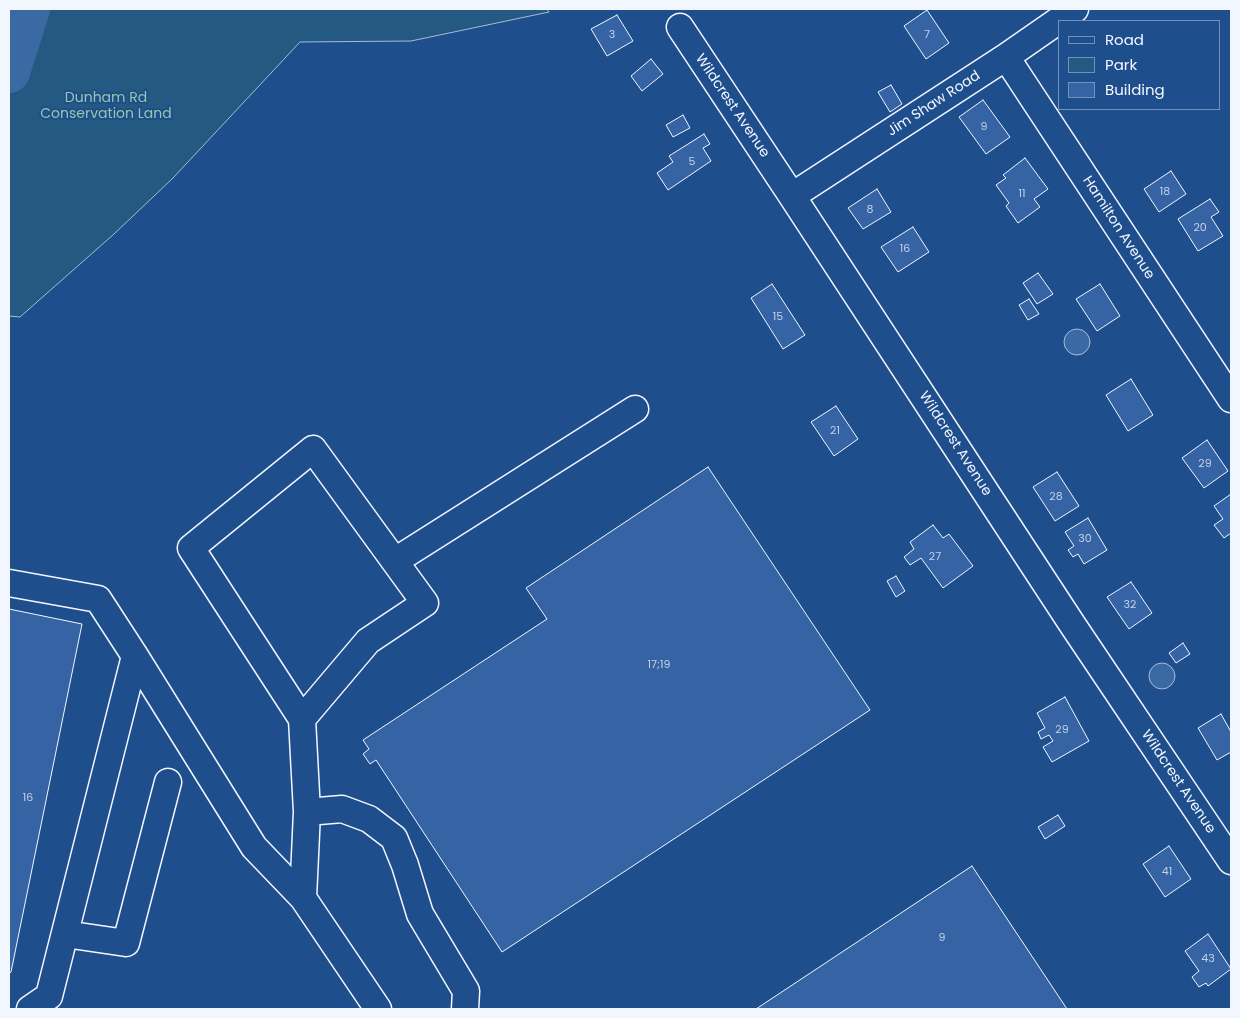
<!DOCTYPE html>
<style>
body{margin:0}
#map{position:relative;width:1240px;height:1018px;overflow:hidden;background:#1f4e8c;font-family:Poppins,sans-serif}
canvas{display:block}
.frame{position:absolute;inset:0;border:10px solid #f2f6ff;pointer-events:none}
.legend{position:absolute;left:1058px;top:20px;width:162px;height:90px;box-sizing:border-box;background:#1f4e8c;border:1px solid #7391ba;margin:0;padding:6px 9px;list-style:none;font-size:15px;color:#f2f6ff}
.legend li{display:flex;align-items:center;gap:10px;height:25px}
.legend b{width:25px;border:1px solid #7391ba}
</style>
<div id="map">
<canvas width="1240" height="1018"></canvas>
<div class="frame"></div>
<ul class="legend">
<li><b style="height:6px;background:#1f4e8c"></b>Road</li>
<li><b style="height:14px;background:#245a82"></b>Park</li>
<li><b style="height:14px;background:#3563a3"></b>Building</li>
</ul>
</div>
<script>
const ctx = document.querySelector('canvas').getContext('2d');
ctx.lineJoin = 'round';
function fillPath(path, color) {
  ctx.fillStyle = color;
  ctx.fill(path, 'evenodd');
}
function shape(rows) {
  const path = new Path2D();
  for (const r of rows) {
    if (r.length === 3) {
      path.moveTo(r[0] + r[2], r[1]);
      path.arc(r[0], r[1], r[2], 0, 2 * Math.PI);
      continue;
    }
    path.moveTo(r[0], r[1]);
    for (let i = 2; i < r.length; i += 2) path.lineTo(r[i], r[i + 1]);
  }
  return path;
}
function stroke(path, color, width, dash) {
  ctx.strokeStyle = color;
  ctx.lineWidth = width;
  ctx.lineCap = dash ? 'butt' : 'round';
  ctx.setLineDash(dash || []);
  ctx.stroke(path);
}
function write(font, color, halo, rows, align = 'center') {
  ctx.font = font + ' Poppins,sans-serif';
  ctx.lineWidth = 4;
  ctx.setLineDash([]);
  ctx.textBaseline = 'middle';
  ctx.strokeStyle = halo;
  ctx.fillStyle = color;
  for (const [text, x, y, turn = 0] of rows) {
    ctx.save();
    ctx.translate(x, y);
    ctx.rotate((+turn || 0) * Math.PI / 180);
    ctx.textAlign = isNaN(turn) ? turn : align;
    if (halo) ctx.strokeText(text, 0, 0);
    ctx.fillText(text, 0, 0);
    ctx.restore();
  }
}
const green = shape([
 [9,9,547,9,549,12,411,41,300,42,173,178,114,234,20,317,9,316,9,9]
]);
const water = shape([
 [1077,342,13],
 [1162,676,13]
]);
const river = shape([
 [9,72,29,9]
]);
const building = shape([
 [927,10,949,43,926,59,904,26,927,10],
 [617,15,633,41,607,56,591,29,617,15],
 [651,59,663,74,642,91,631,76,651,59],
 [891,85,902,104,890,112,878,92,891,85],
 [983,100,1010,137,986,154,959,117,983,100],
 [683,115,690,128,673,137,666,125,683,115],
 [704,134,710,144,703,148,711,161,668,190,657,173,673,162,669,156,704,134],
 [1025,158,1048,189,1034,199,1040,207,1018,223,1006,206,1009,203,996,185,1006,178,1003,175,1025,158],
 [1171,171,1186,194,1159,212,1144,189,1171,171],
 [877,189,891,212,863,229,848,208,877,189],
 [1210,199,1219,212,1211,217,1223,236,1198,251,1178,219,1210,199],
 [913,227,929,252,898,272,881,247,913,227],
 [1038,273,1053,294,1037,304,1023,283,1038,273],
 [772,284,805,335,783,349,751,298,772,284],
 [1100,284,1120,316,1097,331,1076,299,1100,284],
 [1029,299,1039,314,1028,320,1019,305,1029,299],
 [1131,379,1153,415,1128,431,1106,395,1131,379],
 [836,406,858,439,834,456,811,422,836,406],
 [1207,440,1228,471,1204,488,1182,458,1207,440],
 [708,467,870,710,502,952,376,760,370,764,363,754,369,749,363,740,547,619,526,588,708,467],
 [1057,472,1079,506,1055,521,1033,487,1057,472],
 [1231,494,1231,533,1224,538,1214,525,1223,519,1214,506,1231,494],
 [1088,518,1107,550,1084,564,1078,554,1073,557,1068,550,1074,546,1065,532,1088,518],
 [933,525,943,538,949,534,973,566,943,588,921,558,910,565,904,557,914,549,910,542,933,525],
 [896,576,905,591,896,597,887,581,896,576],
 [1131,582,1152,613,1129,629,1107,597,1131,582],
 [9,609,82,624,11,972,9,974,9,609],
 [1183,643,1190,654,1176,663,1169,653,1183,643],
 [1065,697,1089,741,1052,762,1043,747,1053,741,1049,735,1041,739,1038,732,1045,728,1037,713,1065,697],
 [1221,714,1231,732,1231,752,1217,760,1198,728,1221,714],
 [1058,815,1065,826,1045,839,1038,827,1058,815],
 [1169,846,1191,879,1165,897,1143,864,1169,846],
 [972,866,1067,1009,756,1009,972,866],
 [1208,934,1231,969,1208,986,1206,983,1199,987,1192,977,1199,971,1185,951,1208,934]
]);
const minor = shape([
 [680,27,792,196,1072,624,1231,861],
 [1006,57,1231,399],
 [792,196,1006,57,1075,9],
 [395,561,635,409],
 [9,583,98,599,135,656],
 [302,719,191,548,313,449,425,603,368,641,302,719,307,812,303,898],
 [307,812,342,809,369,819,394,838,405,865,420,914,466,991,465,1009],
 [65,934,126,943,168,782],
 [30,1009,49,996,135,656,254,847,303,898,378,1009]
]);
const numberNames = [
 ["3",612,35],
 ["7",927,35],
 ["9",984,127],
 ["5",692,162],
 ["18",1165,192],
 ["11",1022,194],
 ["8",870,210],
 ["20",1200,228],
 ["16",905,249],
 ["15",778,317],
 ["21",835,431],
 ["29",1205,464],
 ["28",1056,497],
 ["30",1085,539],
 ["27",935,557],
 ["32",1130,605],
 ["17;19",659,665],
 ["29",1062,730],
 ["16",28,798],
 ["41",1167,872],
 ["9",942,938],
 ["43",1208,959]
];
const parkNames = [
 ["Dunham Rd",106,98],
 ["Conservation Land",106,114]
];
const streetNames = [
 ["Jim Shaw Road",934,104,-33],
 ["Wildcrest Avenue",732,106,56],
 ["Hamilton Avenue",1118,228,57],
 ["Wildcrest Avenue",955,444,57],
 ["Wildcrest Avenue",1178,782,56]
];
fillPath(green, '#245a82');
stroke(green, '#a8bbd7', 1);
fillPath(water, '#3b69a3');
stroke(water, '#a8bbd7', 1);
stroke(river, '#3b69a3', 42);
fillPath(building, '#3563a3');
stroke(building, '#f2f6ff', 1);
stroke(minor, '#f2f6ff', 29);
stroke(minor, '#1f4e8c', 26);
write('11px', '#c3d1e8', null, numberNames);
write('14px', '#97c8a6', '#1f4e8c', parkNames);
write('14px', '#f2f6ff', '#1f4e8c', streetNames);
</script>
